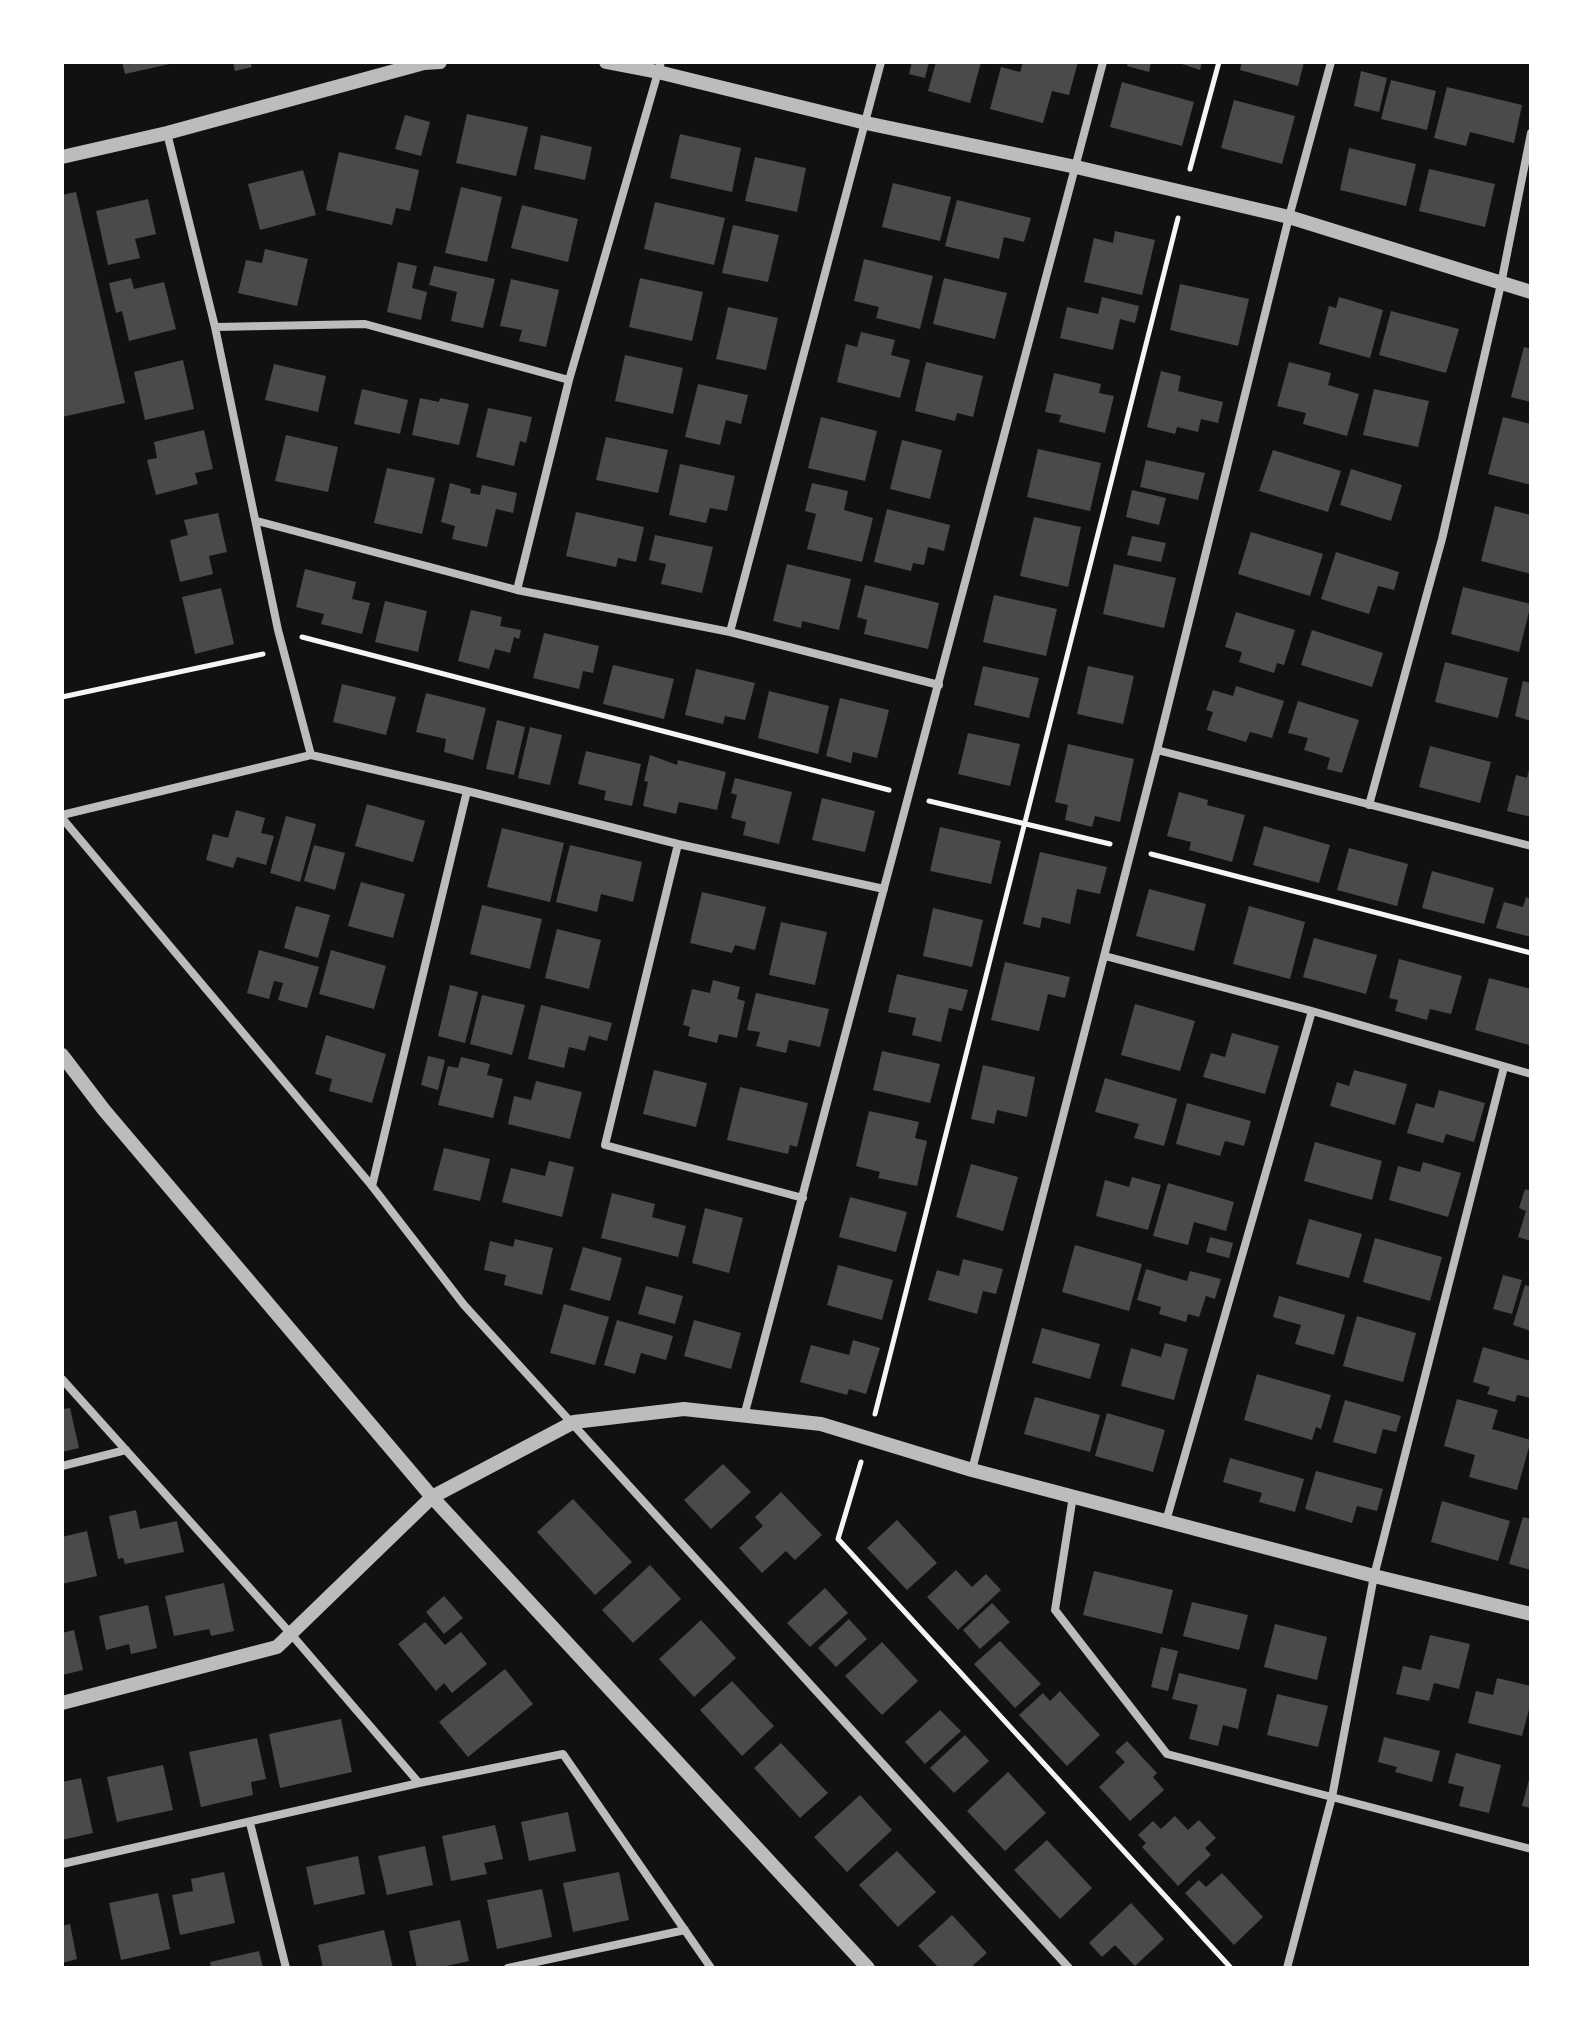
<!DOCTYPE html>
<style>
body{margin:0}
#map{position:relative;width:1593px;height:2030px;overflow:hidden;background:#111;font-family:"Work Sans",sans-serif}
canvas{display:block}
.frame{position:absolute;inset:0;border:64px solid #fff;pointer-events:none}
</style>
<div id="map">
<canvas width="1593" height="2030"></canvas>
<div class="frame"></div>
</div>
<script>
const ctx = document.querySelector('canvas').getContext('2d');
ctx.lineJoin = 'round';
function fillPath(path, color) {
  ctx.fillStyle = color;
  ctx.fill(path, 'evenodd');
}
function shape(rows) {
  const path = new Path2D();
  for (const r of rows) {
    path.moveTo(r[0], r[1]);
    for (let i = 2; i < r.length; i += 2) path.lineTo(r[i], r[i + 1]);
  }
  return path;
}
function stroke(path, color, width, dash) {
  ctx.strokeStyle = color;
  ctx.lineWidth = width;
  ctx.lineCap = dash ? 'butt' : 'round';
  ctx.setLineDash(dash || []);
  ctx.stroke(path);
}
const building = shape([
 [122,62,173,62,174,63,125,74],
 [233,62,250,62,252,67,235,71],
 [912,62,929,62,925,78,909,74],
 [936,62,981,62,970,103,928,91],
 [1023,62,1078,62,1069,95,1052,91,1043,123,990,109,1001,67,1020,72],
 [1128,62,1151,62,1149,72,1127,66],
 [1176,62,1202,62,1200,70],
 [1242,62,1304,62,1298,86,1240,70],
 [1361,71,1387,78,1379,112,1354,106],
 [1391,80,1436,91,1427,130,1381,119],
 [1122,82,1194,102,1182,146,1110,127],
 [1447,87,1522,105,1514,143,1470,132,1466,146,1434,138],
 [1234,100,1295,116,1282,164,1221,148],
 [467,114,528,127,516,176,456,163],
 [405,115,430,122,421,156,395,149],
 [680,134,741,148,732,192,670,178],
 [541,135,592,147,585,180,534,169],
 [1349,148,1416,164,1406,206,1340,190],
 [339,152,419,170,410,211,396,208,392,225,326,210],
 [755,157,806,168,797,212,745,201],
 [1429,169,1495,184,1485,227,1419,211],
 [303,170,316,215,260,230,248,184],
 [893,183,951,197,940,241,882,227],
 [461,187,502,197,487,262,445,253],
 [76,192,125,403,62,417,62,195],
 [148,199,156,234,135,239,140,258,108,265,96,211],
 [957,200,1031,218,1024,242,1004,237,999,259,945,246],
 [655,202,725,218,714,265,644,249],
 [522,205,578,219,568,262,511,248],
 [733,225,779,235,768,282,722,273],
 [1115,231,1155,240,1142,295,1084,282,1094,238,1113,243],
 [265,249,308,259,297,306,238,293,246,260,262,263],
 [864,259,933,276,920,329,876,318,879,307,854,301],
 [398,262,417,266,412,288,427,292,421,320,387,312],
 [434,266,495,279,483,328,451,321,457,292,429,285],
 [131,278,134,289,164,282,176,329,129,341,122,311,116,313,109,283],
 [640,278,703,292,692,341,629,327],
 [944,278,1007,293,995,339,933,324],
 [511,279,559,290,546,347,519,341,522,330,500,326],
 [1180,284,1249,299,1238,346,1170,330],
 [1102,297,1139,306,1135,323,1120,319,1113,350,1060,338,1067,307,1098,314],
 [1339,297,1383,310,1370,358,1319,344,1329,306,1336,308],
 [728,307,778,318,766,370,716,359],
 [1391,311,1459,329,1446,373,1379,355],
 [861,332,895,340,891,355,910,360,900,398,837,382,846,344,857,347],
 [1524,347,1531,349,1531,402,1511,397],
 [625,355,683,368,673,414,615,401],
 [183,360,194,409,145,420,134,372],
 [926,362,983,376,973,417,957,413,955,421,915,411],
 [1289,362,1331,373,1328,385,1359,394,1347,436,1303,424,1306,413,1277,406],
 [274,364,326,376,318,412,265,400],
 [1161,371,1181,376,1178,391,1223,402,1218,423,1201,419,1198,432,1177,427,1175,434,1147,427],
 [1054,373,1101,384,1099,393,1114,396,1105,433,1059,422,1061,415,1045,412],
 [698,384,748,395,741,424,726,420,720,445,685,437],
 [362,389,408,400,400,434,354,424],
 [1374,389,1429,401,1418,447,1363,435],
 [420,398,439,402,440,398,469,404,459,445,412,435],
 [488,408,532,417,526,443,520,441,514,466,476,457],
 [821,417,877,431,865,481,808,468],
 [1503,417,1531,424,1531,485,1488,474],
 [204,430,213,469,195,473,198,484,156,495,147,460,157,458,154,442],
 [286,435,338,447,328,492,275,481],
 [606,437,668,450,658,493,596,480],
 [902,440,942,450,930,499,890,489],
 [1038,449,1101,463,1090,511,1027,497],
 [1273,450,1341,471,1328,512,1259,491],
 [1146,460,1205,473,1198,500,1140,487],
 [680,464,735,476,727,511,710,508,706,523,669,515],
 [387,468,435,478,422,534,374,523],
 [1351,469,1402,485,1391,521,1340,505],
 [450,483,471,489,470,493,480,495,482,485,517,493,513,513,496,509,487,547,452,539,455,526,441,522],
 [812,483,848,491,844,510,873,518,862,562,807,549,816,514,805,511],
 [1132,490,1166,498,1159,525,1126,517],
 [1495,506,1531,515,1531,574,1481,561],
 [887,509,950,525,944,551,928,547,924,565,913,563,911,571,874,562],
 [576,512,644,527,636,562,618,558,616,567,566,556],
 [218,513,227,552,209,556,213,574,180,582,170,540,188,535,184,520],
 [1034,517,1081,527,1068,587,1020,576],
 [1251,532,1323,554,1310,596,1238,574],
 [655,535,713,547,702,593,661,584,666,564,649,560],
 [1132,536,1166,543,1161,562,1127,555],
 [1336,552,1399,572,1394,590,1378,586,1369,614,1321,599],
 [787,564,851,579,839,630,802,621,801,628,773,621],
 [1114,564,1176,578,1164,628,1103,614],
 [305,569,356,582,352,599,370,603,362,634,321,624,324,614,296,607],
 [865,585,939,603,928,649,864,634,867,620,857,617],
 [1463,587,1531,604,1519,652,1451,634],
 [221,588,234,644,195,654,182,597],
 [994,595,1057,609,1046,656,983,642],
 [385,601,427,611,418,652,375,642],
 [471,610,502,617,500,626,521,630,519,639,514,637,510,653,495,649,489,669,458,661],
 [1236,612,1295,630,1284,665,1277,663,1274,673,1239,662,1242,652,1225,647],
 [1312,630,1383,653,1372,687,1301,665],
 [544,633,599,646,593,673,583,671,579,689,533,678],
 [1445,662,1508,678,1498,718,1435,702],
 [613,665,674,679,664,719,603,704],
 [983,666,1039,678,1029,718,974,705],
 [1088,666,1134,676,1123,724,1077,714],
 [696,669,755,683,745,720,725,716,723,724,685,715],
 [1523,681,1531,683,1531,721,1515,716],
 [342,684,396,697,386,735,333,722],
 [1236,686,1284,701,1272,738,1250,732,1246,742,1207,730,1213,712,1206,710,1213,690,1233,696],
 [769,691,829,706,818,754,758,738],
 [426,693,486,708,473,760,444,752,446,739,416,732],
 [840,698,889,710,877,758,853,752,851,763,826,756],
 [1298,701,1359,720,1342,773,1327,769,1330,758,1304,750,1308,738,1288,733],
 [497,720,525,727,514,775,486,769],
 [530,727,562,735,550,785,518,778],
 [968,733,1020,744,1010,786,958,774],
 [1068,744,1134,759,1120,822,1095,816,1092,827,1065,820,1068,805,1055,802],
 [1430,746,1491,762,1480,803,1419,787],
 [586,751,641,764,632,806,604,800,606,791,578,784],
 [650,755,677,765,678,760,726,772,717,810,679,802,676,814,643,806,648,782,644,781],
 [1530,765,1531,765,1531,817,1507,811,1516,775,1527,778],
 [735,778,792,792,779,844,743,835,746,822,731,818,737,795,731,793],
 [1179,792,1208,800,1207,805,1245,815,1232,862,1189,850,1191,842,1167,836],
 [822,798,875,811,865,852,812,840],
 [367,804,425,821,413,862,355,846],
 [236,810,265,818,261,833,274,836,266,865,237,857,233,868,206,860,213,834,228,838],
 [286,816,316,824,300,882,270,873],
 [1264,826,1330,845,1319,883,1253,865],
 [940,827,1001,841,991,884,930,871],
 [502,828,564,843,550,902,487,887],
 [314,845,345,853,335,890,304,881],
 [570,845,642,862,633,902,601,894,597,912,556,902],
 [1349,848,1408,864,1397,906,1337,890],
 [1040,852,1107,867,1100,894,1077,889,1070,924,1042,917,1040,928,1023,924],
 [1432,871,1494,888,1484,924,1422,908],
 [361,882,405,894,393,938,348,926],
 [1149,889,1206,904,1194,951,1136,936],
 [702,892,766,907,755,950,735,945,732,953,690,943],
 [1526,897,1531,899,1531,937,1496,928,1504,902,1523,907],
 [482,905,542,919,530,969,470,954],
 [296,906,330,915,318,958,284,948],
 [1249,906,1305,922,1290,979,1233,964],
 [933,908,983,920,972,967,923,956],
 [781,922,827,932,815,985,769,975],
 [557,929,601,940,589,989,545,978],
 [1314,938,1377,955,1366,994,1303,977],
 [259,950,319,967,307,1008,278,1000,283,983,274,981,269,999,247,993],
 [331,950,386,966,374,1009,319,994],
 [1399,959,1462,976,1451,1014,1430,1009,1427,1020,1395,1011,1398,1000,1389,998],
 [1005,962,1070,977,1065,998,1048,994,1039,1031,991,1020],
 [897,974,968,990,962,1011,949,1008,941,1042,912,1035,916,1018,888,1012],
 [1489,978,1531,989,1529,1045,1475,1030],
 [713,980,740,987,737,999,745,1001,737,1038,719,1034,717,1043,688,1036,690,1027,683,1025,692,989,710,993],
 [450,985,478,992,465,1043,438,1036],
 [756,993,829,1009,820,1047,789,1040,786,1053,756,1046,760,1032,747,1030],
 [482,995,525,1005,512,1055,470,1044],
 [1135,1004,1195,1021,1180,1071,1121,1055],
 [541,1005,612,1023,607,1041,589,1036,585,1051,569,1047,564,1068,528,1059],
 [1232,1033,1279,1046,1265,1094,1203,1077,1211,1053,1225,1057],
 [326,1035,386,1054,372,1103,329,1091,332,1079,315,1074],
 [882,1051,940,1064,930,1103,873,1090],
 [428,1056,445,1060,438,1090,421,1085],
 [461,1057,490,1064,487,1075,503,1079,493,1118,438,1105,448,1066,458,1068],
 [983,1065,1035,1077,1027,1117,997,1110,994,1124,971,1119],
 [654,1070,707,1083,696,1127,643,1114],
 [1354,1070,1407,1084,1395,1125,1330,1106,1337,1082,1349,1086],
 [1105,1078,1177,1099,1164,1146,1134,1138,1139,1124,1095,1112],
 [536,1081,582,1092,570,1139,508,1124,514,1096,531,1100],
 [740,1087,808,1103,797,1147,790,1145,788,1154,727,1140],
 [1439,1090,1485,1103,1474,1142,1446,1134,1443,1143,1407,1133,1416,1103,1434,1108],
 [1187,1103,1251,1121,1244,1146,1225,1141,1220,1156,1176,1144],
 [869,1111,919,1122,915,1138,927,1141,917,1186,878,1178,880,1172,856,1166],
 [1315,1142,1382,1161,1372,1200,1304,1181],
 [444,1148,490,1159,480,1201,433,1190],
 [549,1161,574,1167,562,1217,502,1202,511,1168,545,1176],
 [1423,1162,1461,1173,1448,1217,1389,1200,1398,1166,1420,1172],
 [971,1164,1018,1177,1003,1231,956,1217],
 [1132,1177,1161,1185,1148,1230,1096,1216,1105,1180,1129,1187],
 [1168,1183,1234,1202,1226,1231,1194,1222,1188,1245,1153,1236],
 [1525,1189,1531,1191,1531,1241,1518,1237,1526,1211,1519,1208],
 [612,1193,655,1204,652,1217,686,1226,678,1257,601,1238],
 [850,1197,907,1212,896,1252,839,1237],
 [705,1208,743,1218,729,1273,692,1263],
 [1309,1219,1362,1234,1349,1278,1296,1264],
 [1210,1237,1233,1243,1229,1258,1206,1252],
 [1375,1238,1442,1257,1430,1301,1363,1282],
 [515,1239,553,1248,542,1295,504,1285,506,1275,484,1270,490,1241,513,1247],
 [1075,1245,1142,1264,1129,1311,1062,1292],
 [583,1247,622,1258,610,1301,570,1290],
 [963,1259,1003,1269,996,1294,983,1291,977,1314,928,1300,937,1270,959,1276],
 [838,1265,893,1280,882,1320,827,1305],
 [1146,1269,1187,1281,1190,1271,1221,1279,1215,1299,1206,1296,1199,1317,1188,1314,1186,1322,1159,1314,1161,1307,1137,1300],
 [1503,1275,1522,1280,1512,1314,1493,1309],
 [1525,1285,1531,1287,1531,1331,1513,1325],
 [646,1286,683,1296,675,1324,638,1314],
 [1279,1296,1345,1315,1334,1355,1295,1344,1301,1325,1273,1317],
 [564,1304,609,1317,595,1365,550,1353],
 [1357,1316,1416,1333,1403,1382,1343,1366],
 [617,1320,673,1336,666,1360,641,1353,635,1374,604,1365],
 [694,1320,741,1333,731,1369,684,1356],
 [1042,1328,1100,1344,1090,1379,1032,1363],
 [853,1340,880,1348,866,1394,849,1389,847,1395,800,1382,811,1345,849,1355],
 [1165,1343,1188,1349,1174,1400,1121,1386,1131,1348,1161,1357],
 [1483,1347,1531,1361,1531,1398,1517,1395,1515,1402,1487,1394,1490,1387,1473,1382],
 [1257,1374,1331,1395,1321,1429,1316,1427,1312,1440,1244,1420],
 [1035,1397,1100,1415,1090,1452,1024,1434],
 [1457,1399,1498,1410,1492,1429,1531,1440,1517,1490,1469,1477,1475,1455,1444,1446],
 [1345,1400,1401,1416,1396,1432,1383,1429,1376,1454,1333,1442],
 [70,1408,79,1448,62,1452,62,1409],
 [1107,1413,1165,1430,1153,1472,1095,1456],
 [1230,1458,1304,1479,1295,1512,1259,1502,1262,1493,1223,1482],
 [723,1464,751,1492,711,1529,684,1500],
 [1316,1471,1383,1489,1377,1511,1357,1506,1352,1523,1305,1509],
 [781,1492,822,1535,795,1560,786,1551,762,1573,739,1548,763,1526,755,1517],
 [573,1499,632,1562,595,1595,537,1532],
 [1442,1501,1510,1521,1498,1561,1431,1542],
 [136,1510,140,1529,177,1521,184,1552,125,1564,123,1558,118,1559,109,1516],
 [1523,1517,1531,1519,1531,1570,1509,1564],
 [897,1520,937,1563,907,1590,867,1548],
 [87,1531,97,1576,62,1584,62,1537],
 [650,1565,681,1599,633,1643,602,1610],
 [956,1570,972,1587,986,1574,1001,1590,958,1630,927,1597],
 [1094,1571,1173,1590,1162,1634,1083,1615],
 [224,1583,234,1631,211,1636,209,1629,174,1636,165,1596],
 [825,1588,848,1613,810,1647,787,1623],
 [444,1596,463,1618,444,1634,426,1612],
 [1192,1602,1248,1615,1239,1650,1183,1636],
 [992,1603,1010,1622,980,1649,963,1630],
 [148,1605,157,1648,131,1654,129,1644,106,1650,99,1616],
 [849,1619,867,1639,836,1667,818,1648],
 [701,1620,736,1658,694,1697,659,1659],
 [425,1622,445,1645,461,1632,487,1664,452,1693,444,1683,436,1691,398,1644],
 [1275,1624,1327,1637,1317,1680,1264,1667],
 [74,1630,83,1670,62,1675,62,1633],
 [1430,1635,1470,1644,1459,1689,1434,1683,1429,1701,1396,1694,1403,1666,1421,1670],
 [1000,1641,1041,1684,1015,1708,974,1664],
 [882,1642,918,1681,882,1715,845,1676],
 [1161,1647,1178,1651,1168,1691,1151,1687],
 [505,1669,533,1704,468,1757,439,1722],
 [1179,1673,1247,1689,1238,1729,1223,1725,1218,1746,1189,1739,1198,1705,1172,1699],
 [1497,1678,1531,1686,1531,1702,1522,1736,1468,1723,1476,1691,1493,1695],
 [732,1681,774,1726,742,1756,700,1710],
 [1060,1691,1100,1735,1067,1766,1019,1715,1043,1693,1050,1701],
 [1277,1694,1328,1706,1318,1747,1267,1735],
 [940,1710,961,1731,925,1764,905,1742],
 [341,1719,352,1772,280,1788,269,1734],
 [965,1735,989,1761,954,1793,930,1768],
 [1384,1737,1440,1751,1432,1782,1395,1772,1397,1767,1378,1762],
 [257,1738,266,1779,251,1782,253,1795,201,1807,189,1752],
 [1127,1741,1157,1773,1153,1777,1164,1790,1130,1821,1099,1787,1125,1762,1115,1752],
 [781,1743,828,1793,800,1818,754,1768],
 [1456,1753,1501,1765,1489,1813,1459,1806,1464,1787,1448,1783],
 [163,1765,173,1810,117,1822,107,1777],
 [1008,1772,1046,1813,1005,1851,967,1811],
 [1530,1776,1531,1776,1531,1808,1522,1806],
 [81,1778,93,1833,62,1840,62,1782],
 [860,1795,892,1830,847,1872,814,1837],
 [568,1812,576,1851,529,1861,521,1822],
 [1175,1816,1188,1830,1199,1820,1216,1838,1205,1848,1211,1855,1178,1886,1142,1847,1146,1843,1138,1835,1153,1821,1161,1829],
 [495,1825,503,1859,484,1863,487,1874,451,1881,442,1836],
 [1047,1840,1092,1888,1060,1919,1014,1870],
 [425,1846,433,1885,387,1895,378,1856],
 [897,1851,936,1892,898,1927,859,1885],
 [358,1856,365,1894,314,1905,306,1867],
 [224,1872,235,1923,180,1935,172,1895,193,1891,191,1879],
 [619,1872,629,1920,573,1932,563,1883],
 [1222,1873,1263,1917,1234,1945,1185,1893,1199,1880,1206,1887],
 [542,1889,552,1937,497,1949,487,1900],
 [158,1893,170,1949,121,1960,109,1903],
 [1131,1903,1164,1939,1135,1966,1115,1945,1102,1957,1089,1943],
 [952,1915,987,1953,970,1968,939,1968,918,1946],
 [460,1920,469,1961,437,1968,417,1968,409,1931],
 [70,1924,77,1959,62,1963,62,1926],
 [384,1930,393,1968,323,1968,318,1945],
 [259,1951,263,1968,211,1968,210,1962]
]);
const path = shape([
 [1190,169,1219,62],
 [302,637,889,790],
 [62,697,263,654],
 [929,801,1110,844],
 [1151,854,1531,953],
 [875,1414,1178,218],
 [861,1462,838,1539,1231,1968]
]);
const minor = shape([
 [167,133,215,327,278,630,311,755,467,791,678,844,884,889],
 [215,327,365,324,569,380],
 [257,521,517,590,730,632,939,685],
 [517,590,569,380,661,62],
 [730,632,881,62],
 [1157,750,1531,846],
 [1369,805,1442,539,1501,284,1531,133],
 [62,815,311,755],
 [62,818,372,1186,464,1305,1069,1968],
 [678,844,605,1145,803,1198],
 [1105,956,1312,1011,1531,1074],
 [372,1186,467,791],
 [62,1379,291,1634,419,1783],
 [744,1416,1103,62],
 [62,1466,126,1450],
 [972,1470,1157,750,1289,217,1331,62],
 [1073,1496,1055,1610,1167,1754,1531,1849],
 [1166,1521,1312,1011],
 [250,1823,286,1968],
 [62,1864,419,1783,563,1754,711,1968],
 [508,1968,685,1930],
 [1287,1968,1332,1797,1374,1576,1504,1067]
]);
const tertiary = shape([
 [606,62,658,72,866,123,1076,167,1289,217,1531,292],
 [62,157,167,133,424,63,440,62],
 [62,1055,104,1110,432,1497,868,1968],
 [62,1703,277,1647,432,1497,574,1422,684,1409,821,1424,972,1470,1374,1576,1531,1614]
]);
fillPath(building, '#4a4a4a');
stroke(path, '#f5f5f5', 5);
stroke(minor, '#bcbcbc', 8);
stroke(tertiary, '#bcbcbc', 14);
</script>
